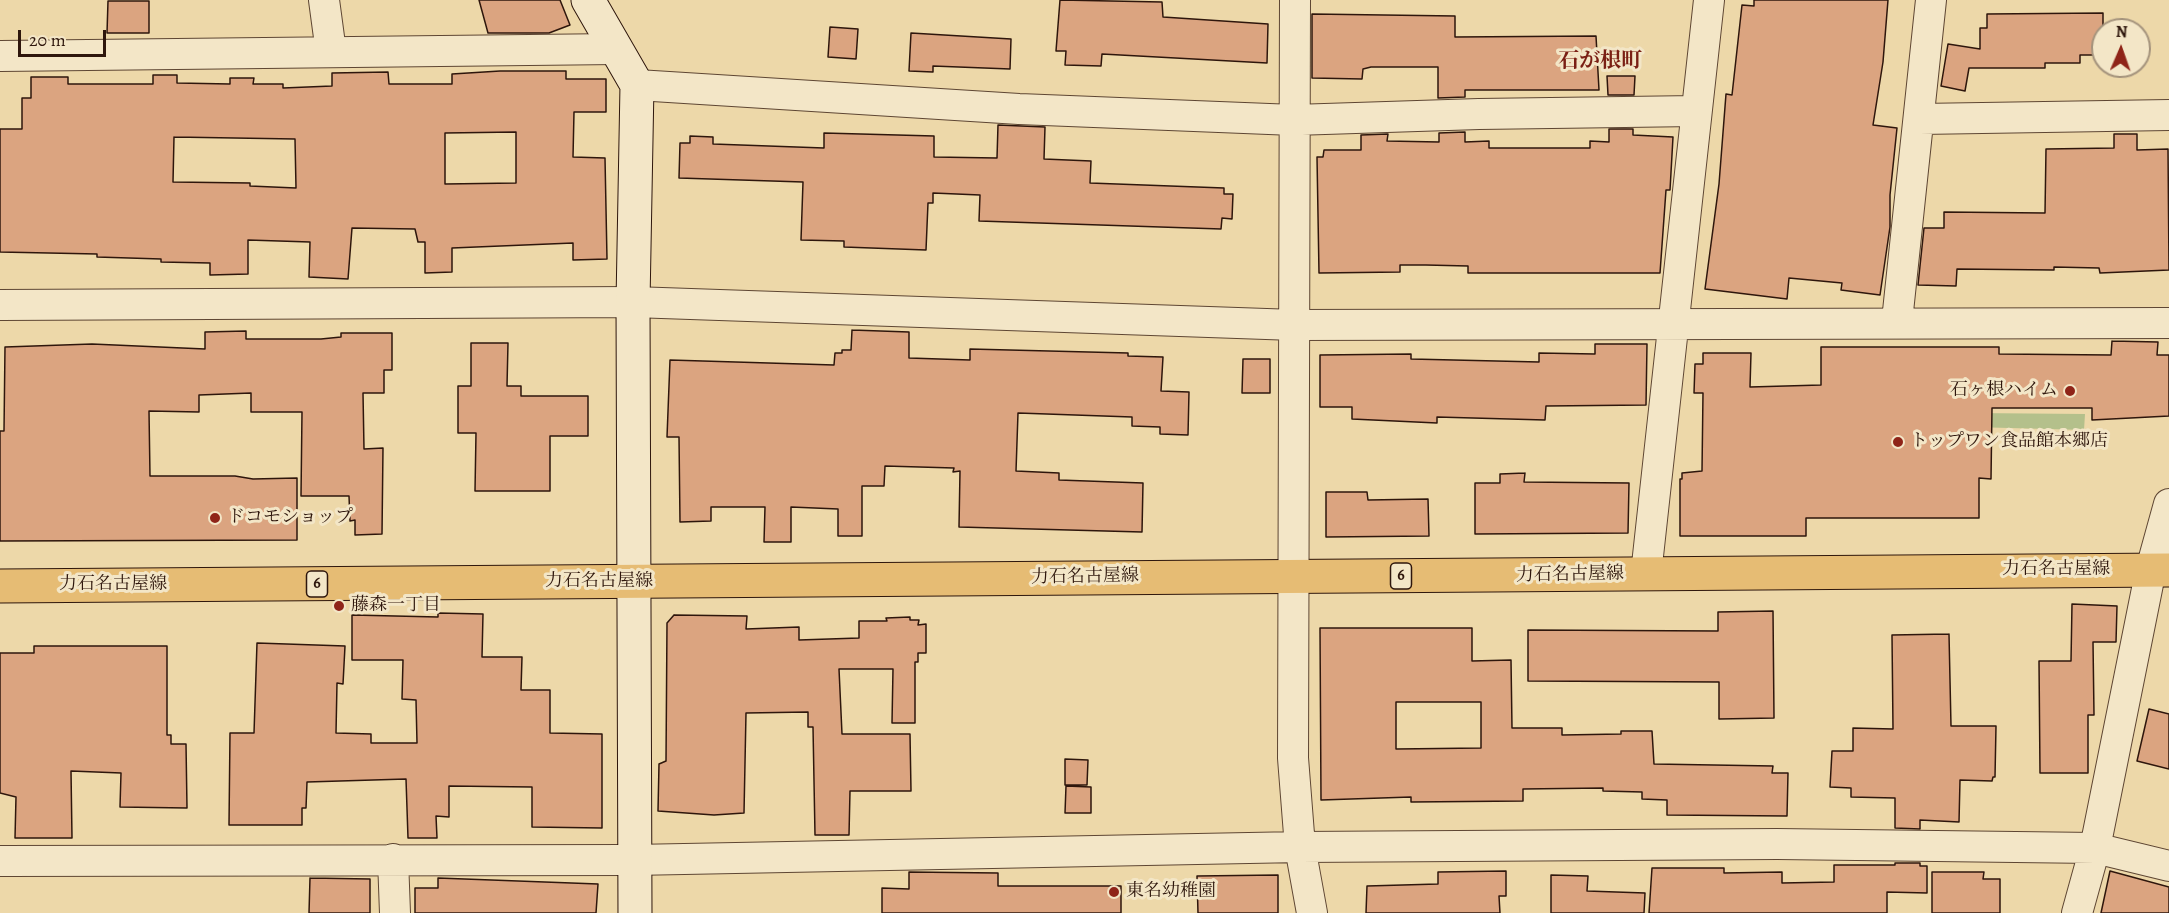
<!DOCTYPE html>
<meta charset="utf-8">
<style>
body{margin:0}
#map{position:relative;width:2169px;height:913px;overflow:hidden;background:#edd8a9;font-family:Alegreya,serif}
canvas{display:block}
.north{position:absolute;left:2091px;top:18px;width:60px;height:60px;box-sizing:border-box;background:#f3e6c7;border:2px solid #a4937c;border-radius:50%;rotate:2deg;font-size:16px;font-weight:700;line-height:24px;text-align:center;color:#2e160c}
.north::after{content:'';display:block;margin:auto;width:21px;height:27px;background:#8f2418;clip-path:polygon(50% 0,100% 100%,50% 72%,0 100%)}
.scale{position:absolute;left:18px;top:30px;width:88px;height:27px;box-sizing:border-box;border:3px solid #2e160c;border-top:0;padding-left:8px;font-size:18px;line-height:21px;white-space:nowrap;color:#2e160c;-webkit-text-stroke:4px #f3e6c7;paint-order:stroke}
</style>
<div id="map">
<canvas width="2169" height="913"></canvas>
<div class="north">N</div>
<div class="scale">20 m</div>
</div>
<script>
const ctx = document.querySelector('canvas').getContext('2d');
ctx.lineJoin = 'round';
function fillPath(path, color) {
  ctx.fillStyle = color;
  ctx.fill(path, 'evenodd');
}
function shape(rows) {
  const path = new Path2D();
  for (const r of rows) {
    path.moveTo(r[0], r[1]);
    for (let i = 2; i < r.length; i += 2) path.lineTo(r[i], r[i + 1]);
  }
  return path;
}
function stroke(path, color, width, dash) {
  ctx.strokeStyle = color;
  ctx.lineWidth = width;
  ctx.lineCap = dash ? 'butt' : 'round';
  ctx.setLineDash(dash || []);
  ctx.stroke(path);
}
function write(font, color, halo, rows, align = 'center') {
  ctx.font = font + ' Alegreya,"Noto Serif JP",serif';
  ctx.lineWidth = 6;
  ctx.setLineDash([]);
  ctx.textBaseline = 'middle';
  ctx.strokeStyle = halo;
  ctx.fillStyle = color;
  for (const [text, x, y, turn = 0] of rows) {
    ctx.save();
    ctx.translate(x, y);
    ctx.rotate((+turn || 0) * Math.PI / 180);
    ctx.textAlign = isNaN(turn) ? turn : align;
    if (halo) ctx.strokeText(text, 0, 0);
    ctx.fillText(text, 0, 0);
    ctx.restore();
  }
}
const green = shape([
 [1972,413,2085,414,2084,430,1972,427]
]);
const building = shape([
 [479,0,560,0,570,25,549,33,488,33,479,0],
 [1060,0,1162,2,1163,17,1268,24,1267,63,1102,54,1101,66,1065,65,1066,51,1056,51,1060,0],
 [1754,0,1888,0,1883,62,1873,125,1897,128,1890,195,1890,227,1880,295,1841,290,1842,283,1789,278,1787,299,1705,289,1719,184,1726,94,1732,95,1742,5,1754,6,1754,0],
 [108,1,149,1,149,33,107,33,108,1],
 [2103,13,2103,55,2080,55,2080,63,2045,63,2045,68,1969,68,1965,91,1941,86,1948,44,1980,49,1980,28,1987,28,1987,14,2103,13],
 [1312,14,1455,16,1455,37,1596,36,1599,90,1465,90,1465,97,1438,98,1438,67,1371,67,1363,69,1362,79,1312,78,1312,14],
 [830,27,858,29,856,59,828,57,830,27],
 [911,33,1011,39,1010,69,933,66,933,72,909,71,911,33],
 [500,71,566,71,566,79,606,79,606,112,574,112,573,157,605,158,607,259,573,260,573,243,452,248,452,272,425,273,425,242,418,242,415,229,352,228,348,279,309,277,310,242,248,240,248,274,210,275,210,263,161,262,161,259,97,257,97,254,0,252,0,129,22,129,22,98,31,98,31,77,68,77,68,84,153,84,153,75,177,75,177,83,230,84,230,78,254,78,253,84,283,84,283,88,332,86,332,73,388,72,389,84,452,84,452,74,500,71],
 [516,132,516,183,445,184,445,133,516,132],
 [174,137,295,139,296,188,250,186,250,183,173,182,174,137],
 [1607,76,1635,76,1634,95,1608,95,1607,76],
 [998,125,1045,127,1044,159,1091,161,1090,183,1224,188,1224,194,1233,194,1232,219,1222,218,1221,229,979,221,980,195,933,193,933,203,928,203,926,250,844,247,844,241,801,240,803,182,679,178,680,143,690,143,690,136,713,137,713,144,824,148,824,133,934,136,934,157,997,158,998,125],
 [1609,129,1633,129,1633,135,1673,137,1670,190,1666,190,1660,273,1468,273,1468,266,1426,265,1400,265,1400,272,1319,273,1317,157,1323,157,1324,150,1361,150,1361,135,1388,134,1387,141,1439,142,1439,133,1465,132,1465,142,1489,141,1489,148,1590,148,1590,141,1609,142,1609,129],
 [2114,134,2137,134,2137,150,2168,149,2169,270,2100,273,2099,268,2054,267,2054,270,1957,269,1956,286,1918,285,1924,228,1944,228,1944,212,2045,213,2046,149,2114,148,2114,134],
 [852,330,909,332,909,358,970,360,970,349,1128,353,1128,356,1163,357,1161,391,1189,392,1188,435,1160,434,1160,427,1132,426,1132,417,1018,413,1016,471,1059,473,1059,480,1143,483,1142,532,959,527,960,471,953,472,954,468,885,466,884,486,862,486,862,536,838,536,838,509,791,507,791,542,764,542,765,507,711,507,711,521,680,522,679,437,667,437,670,360,834,365,835,353,842,353,842,350,851,350,852,330],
 [246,331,246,339,321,339,341,337,341,333,392,333,392,370,384,370,384,393,363,393,364,449,383,448,382,534,355,535,355,520,350,521,349,496,301,496,302,412,251,412,251,393,199,395,199,412,149,411,150,476,235,476,253,479,297,478,297,540,0,541,0,431,4,431,5,347,92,344,205,349,205,332,246,331],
 [2112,341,2158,342,2157,355,2169,355,2169,416,2092,420,2092,408,1992,408,1991,479,1979,478,1979,518,1806,518,1806,536,1680,536,1680,479,1682,479,1682,473,1702,471,1703,393,1694,393,1695,364,1703,364,1703,353,1751,353,1750,387,1821,385,1821,347,1999,347,1999,354,2111,355,2112,341],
 [471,343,508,343,507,386,521,386,521,396,588,396,588,436,550,436,550,491,475,491,476,433,458,433,458,386,471,386,471,343],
 [1595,344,1647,344,1646,405,1546,406,1545,420,1437,417,1437,423,1352,419,1352,407,1320,407,1320,355,1411,354,1411,359,1539,362,1539,353,1595,354,1595,344],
 [1243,359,1270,359,1270,393,1242,393,1243,359],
 [1525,473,1524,482,1629,483,1628,533,1475,534,1475,483,1500,483,1500,474,1525,473],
 [1326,492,1367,492,1368,500,1428,499,1429,536,1326,537,1326,492],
 [2072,604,2117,606,2116,642,2093,642,2094,715,2088,715,2088,773,2040,773,2039,661,2071,661,2072,604],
 [1773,611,1774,718,1719,719,1719,682,1528,681,1528,630,1718,631,1718,612,1773,611],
 [438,613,483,614,482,657,522,657,521,690,550,690,550,733,602,734,602,828,532,827,532,787,449,786,449,817,436,816,437,838,408,838,406,779,307,782,306,808,302,808,302,825,229,825,230,733,254,733,257,643,345,646,343,684,337,683,336,733,371,734,371,743,417,743,416,700,402,699,403,660,352,660,352,615,438,617,438,613],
 [674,615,747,616,746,629,799,627,799,640,859,638,859,621,887,621,886,618,910,617,910,620,919,620,918,625,926,624,926,653,918,653,918,662,915,662,915,723,892,723,893,669,839,669,842,734,910,734,911,791,850,791,849,835,815,835,813,727,808,727,808,712,746,713,744,813,714,815,658,811,659,764,666,761,667,623,674,615],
 [1320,628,1472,628,1472,661,1511,660,1512,728,1562,728,1562,735,1621,734,1621,731,1652,731,1654,764,1773,766,1772,773,1788,773,1787,816,1667,815,1667,800,1642,799,1642,792,1603,791,1603,788,1523,789,1523,801,1411,802,1411,797,1321,800,1320,628],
 [1396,702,1481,702,1481,748,1396,749,1396,702],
 [1949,634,1951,726,1996,726,1995,777,1993,777,1992,781,1960,780,1959,822,1920,820,1920,829,1895,828,1895,798,1851,797,1851,788,1830,787,1832,751,1853,751,1853,728,1893,729,1892,635,1949,634],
 [34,646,167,646,167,735,171,735,171,744,186,744,187,808,120,807,121,773,71,771,72,838,15,838,16,797,0,793,0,653,34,653,34,646],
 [2149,709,2169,714,2169,769,2137,761,2149,709],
 [1065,759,1088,760,1087,785,1065,785,1065,759],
 [1066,786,1091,787,1091,813,1065,813,1066,786],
 [1895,863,1920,863,1920,866,1927,866,1927,893,1887,892,1887,913,1649,913,1652,868,1724,868,1724,873,1782,872,1782,883,1834,882,1834,865,1895,865,1895,863],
 [1506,871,1506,896,1499,896,1500,913,1366,913,1367,886,1438,884,1438,872,1506,871],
 [2110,871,2169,887,2169,913,2101,913,2110,871],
 [909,872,998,873,998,886,1121,886,1121,913,882,913,882,888,909,889,909,872],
 [1932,872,1984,872,1983,879,2000,879,2000,913,1932,913,1932,872],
 [1278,875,1278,913,1198,913,1197,876,1278,875],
 [1551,875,1588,876,1587,891,1645,893,1644,913,1551,913,1551,875],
 [310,878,370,879,370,913,309,913,310,878],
 [438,878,598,884,596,913,415,913,415,888,438,888,438,878]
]);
const street = shape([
 [324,0,331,52],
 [1295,0,1293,758,1300,847,1312,913],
 [0,56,617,49],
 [637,85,1019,109,1294,120,1479,114,1696,111],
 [1920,119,2169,115],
 [0,305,633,302,1295,325,2169,323],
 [1897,321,1931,0],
 [1646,574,1709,0],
 [393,859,395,913],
 [0,861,633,860,1300,847,1777,844,2095,848,2169,866],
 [2077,913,2095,848,2151,569,2169,504]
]);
const secondary = shape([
 [588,0,637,85,633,302,635,913]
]);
const primary = shape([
 [0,586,2169,570]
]);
const markers = [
 [2070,391,6,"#8f2418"],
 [1898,442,6,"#8f2418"],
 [215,518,6,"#8f2418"],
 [339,606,6,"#8f2418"],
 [1114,892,6,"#8f2418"]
];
const shields = [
 [1401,576,21],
 [317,584,21]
];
const shieldNames = [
 ["6",1401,576],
 ["6",317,584]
];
const poiNames = [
 ["石ヶ根ハイム",2058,391,"right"],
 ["トップワン食品館本郷店",1910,442],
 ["ドコモショップ",227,518],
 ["藤森一丁目",351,606],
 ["東名幼稚園",1126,892]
];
const streetNames = [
 ["力石名古屋線",2056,570],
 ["力石名古屋線",1570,575,-1],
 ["力石名古屋線",1085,577,-1],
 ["力石名古屋線",599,582],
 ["力石名古屋線",113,585]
];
const quarterNames = [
 ["石が根町",1600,62]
];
fillPath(green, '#b4c08b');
fillPath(building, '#dba480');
stroke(building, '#2e160c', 1.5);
stroke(street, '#5e4633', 32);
stroke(secondary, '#2e160c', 35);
stroke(primary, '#2e160c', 35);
stroke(street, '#f3e6c7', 30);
stroke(secondary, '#f3e6c7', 33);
stroke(primary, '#e6bc74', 33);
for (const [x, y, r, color] of markers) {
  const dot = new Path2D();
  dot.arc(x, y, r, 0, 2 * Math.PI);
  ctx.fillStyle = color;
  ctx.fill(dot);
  stroke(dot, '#f3e6c7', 2);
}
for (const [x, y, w] of shields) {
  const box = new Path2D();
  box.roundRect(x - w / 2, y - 13, w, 26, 4.5);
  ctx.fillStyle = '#f3e6c7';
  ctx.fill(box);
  stroke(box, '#2e160c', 1.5);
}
write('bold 16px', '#2e160c', null, shieldNames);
write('18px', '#2e160c', '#f3e6c7', poiNames, 'left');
write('18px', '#2e160c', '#f3e6c7', streetNames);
write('bold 21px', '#7a1f14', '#f3e6c7', quarterNames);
</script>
